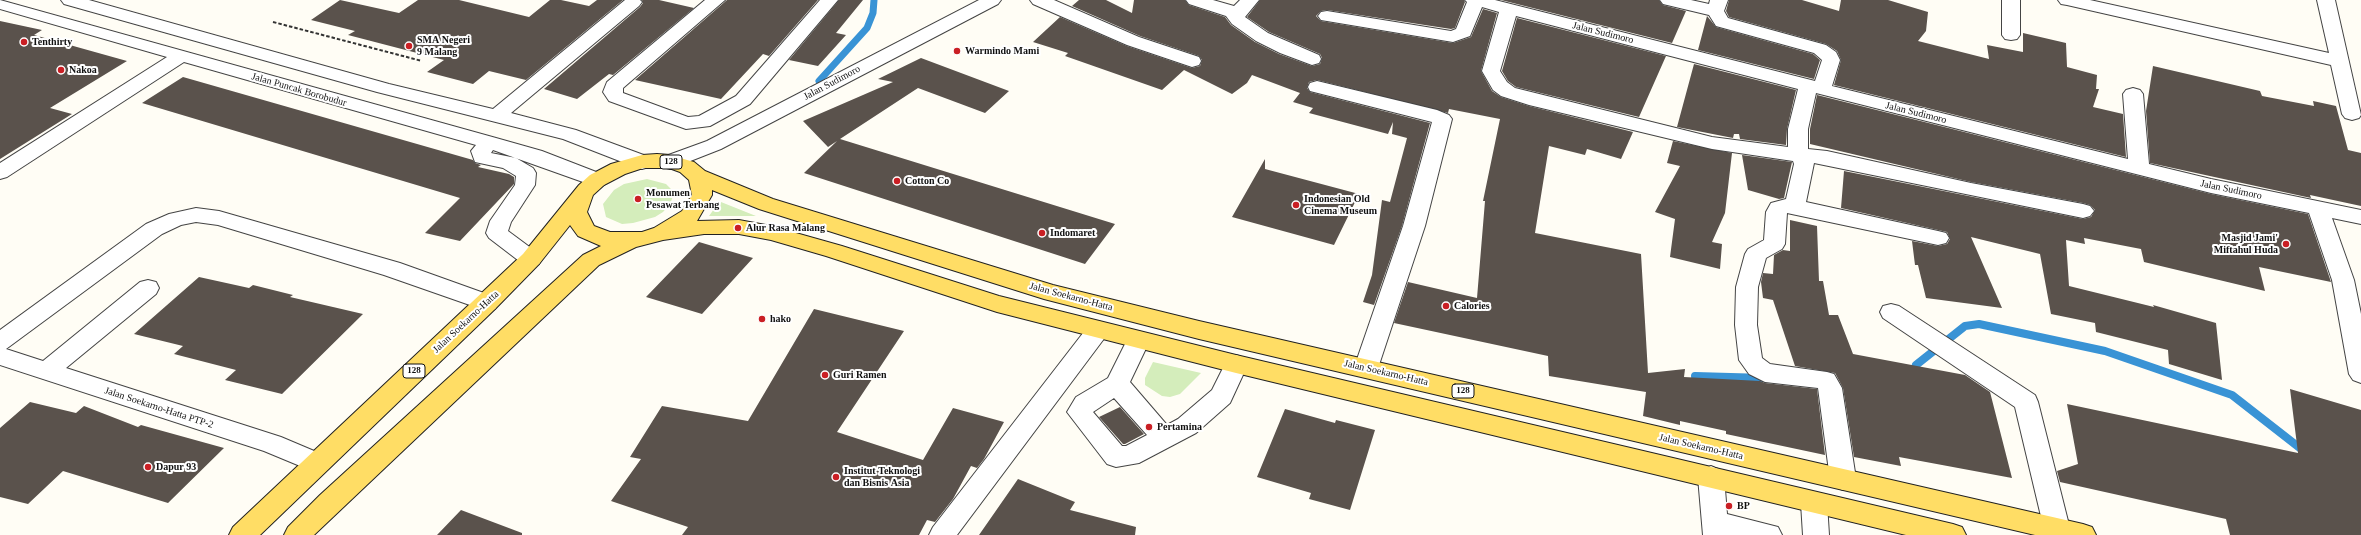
<!DOCTYPE html>
<style>
body{margin:0}
canvas{display:block;background:#fffdf5}
</style>
<canvas width="2361" height="535"></canvas>
<script>
const ctx = document.querySelector('canvas').getContext('2d');
ctx.lineJoin = 'round';
function fillPath(path, color) {
  ctx.fillStyle = color;
  ctx.fill(path, 'evenodd');
}
function shape(rows) {
  const path = new Path2D();
  for (const r of rows) {
    path.moveTo(r[0], r[1]);
    for (let i = 2; i < r.length; i += 2) path.lineTo(r[i], r[i + 1]);
  }
  return path;
}
function stroke(path, color, width, dash) {
  ctx.strokeStyle = color;
  ctx.lineWidth = width;
  ctx.lineCap = dash ? 'butt' : 'round';
  ctx.setLineDash(dash || []);
  ctx.stroke(path);
}
function write(font, color, halo, rows, align = 'center') {
  ctx.font = font + ' "Times New Roman",serif';
  ctx.lineWidth = 4;
  ctx.setLineDash([]);
  ctx.textBaseline = 'middle';
  ctx.strokeStyle = halo;
  ctx.fillStyle = color;
  for (const [text, x, y, turn = 0] of rows) {
    ctx.save();
    ctx.translate(x, y);
    ctx.rotate((+turn || 0) * Math.PI / 180);
    ctx.textAlign = isNaN(turn) ? turn : align;
    if (halo) ctx.strokeText(text, 0, 0);
    ctx.fillText(text, 0, 0);
    ctx.restore();
  }
}
const green = shape([
 [647,179,666,184,671,189,673,196,670,204,663,212,655,217,633,223,622,224,606,217,603,204,614,190,624,184],
 [719,202,721,202,756,216,709,216],
 [1153,362,1201,373,1180,394,1170,397,1162,396,1145,385,1145,378]
]);
const streamFar1 = shape([
 [819,81,867,28,873,13,874,0]
]);
const stream = shape([
 [1916,365,1965,326,1979,324,2105,351,2232,395,2305,452],
 [1695,376,1766,378]
]);
const building = shape([
 [340,0,399,13,418,0,459,0,529,17,550,0,561,0,589,6,597,0,623,0,526,80,489,71,473,84,427,72,444,60,348,35,355,31,311,20],
 [642,0,659,0,694,8,613,75,609,74,577,99,544,89,640,7,643,3],
 [727,0,818,0,769,56,763,54,721,99,635,80],
 [839,0,863,0,836,33,846,35,818,66,789,60],
 [1079,0,1106,0,1132,13,1134,0,1185,0,1189,5,1225,17,1231,25,1255,42,1279,54,1312,66,1320,64,1322,58,1320,54,1269,32,1247,17,1260,0,1464,0,1465,2,1455,28,1451,29,1327,10,1321,11,1316,16,1321,21,1453,43,1471,37,1483,9,1497,13,1481,71,1492,91,1501,97,1529,106,1633,132,1621,159,1587,149,1585,155,1549,146,1535,233,1641,254,1648,373,1685,369,1684,377,1760,381,1765,383,1817,389,1825,455,1726,434,1726,431,1680,421,1680,425,1643,416,1646,392,1549,376,1548,356,1394,323,1408,282,1477,298,1485,201,1483,201,1500,119,1449,109,1448,113,1317,80,1309,82,1307,88,1310,92,1430,123,1402,226,1374,305,1363,302,1372,275,1382,200,1390,202,1407,138,1392,134,1393,122,1388,134,1309,113,1313,108,1293,102,1300,93,1252,75,1247,83,1232,94,1184,70,1162,90,1065,56,1068,53,1033,42,1060,17,1127,46,1192,68,1200,66,1202,60,1199,56,1140,36,1072,6],
 [1501,0,1659,0,1663,5,1686,11,1672,43],
 [1729,0,1802,0,1839,11,1841,0,1888,0,1928,12,1926,31,1918,41,1989,59,1987,45,2023,52,2023,33,2066,43,2067,67,2097,75,2096,89,2099,89,2093,107,2123,114,2126,157,1834,85,1841,60,1837,51,1826,44,1729,17,1726,11],
 [1707,16,1716,27,1813,54,1820,60,1814,79,1698,50],
 [1517,18,1666,56,1639,117,1516,87,1508,81,1502,71],
 [0,21,42,30,34,35,127,61,50,108,72,114,0,159],
 [921,58,1009,91,985,113,918,88,840,139,1115,224,1085,264,804,173,837,141,828,147,803,121,893,82,878,79],
 [1694,64,1796,90,1787,129,1786,145,1740,139,1739,134,1734,134,1733,138,1677,127],
 [2153,66,2260,91,2262,96,2314,106,2313,101,2336,106,2348,150,2361,153,2361,206,2310,195,2311,198,2150,163,2146,111],
 [183,77,473,160,475,163,481,165,478,167,509,174,514,177,514,184,460,241,425,233,460,198,142,103],
 [1817,95,2211,194,2308,214,2331,282,2259,267,2265,291,2144,262,2141,249,2084,238,2085,244,2066,240,2069,286,2154,307,2153,305,2216,323,2222,380,2169,364,2168,350,2096,332,2095,323,2051,314,2040,254,1971,237,2002,308,1926,298,1918,265,1915,265,1912,241,1938,246,1947,244,1950,239,1947,232,1841,208,1844,171,2083,219,2091,217,2095,210,2090,205,2083,203,1971,182,1810,144,1810,129],
 [1673,141,1732,153,1725,213,1712,242,1722,244,1720,269,1670,257,1675,219,1655,212,1680,166,1667,163],
 [1742,155,1792,162,1784,198,1779,199,1748,190],
 [1265,159,1265,169,1359,194,1334,245,1232,217],
 [1790,220,1817,226,1819,281,1823,281,1829,315,1838,315,1853,354,1965,375,1990,392,2012,478,1899,457,1901,466,1854,457,1843,388,1835,373,1795,366,1773,300,1763,298,1761,282,1763,273,1773,274,1774,255,1783,250,1790,251],
 [699,242,753,258,702,314,646,297],
 [199,277,249,288,253,285,293,295,290,297,363,314,282,394,225,380,236,370,174,354,183,346,134,334],
 [814,309,904,331,837,432,923,460,953,408,1004,422,984,459,977,468,971,466,953,499,935,522,927,520,919,535,682,535,688,527,611,501,641,459,630,457,662,406,748,421],
 [2290,389,2361,410,2361,535,2230,535,2226,519,2060,482,2057,471,2078,464,2067,404,2298,453],
 [30,402,76,413,84,406,138,427,141,425,224,448,168,503,63,471,28,504,0,497,0,428],
 [1120,407,1144,434,1125,444,1123,444,1099,417],
 [1285,409,1335,423,1336,420,1375,430,1350,510,1309,499,1311,493,1257,477],
 [1018,479,1075,502,1070,510,1136,527,1135,535,979,535],
 [461,510,522,533,522,535,437,535]
]);
const path = shape([
 [273,22,422,61]
]);
const minor = shape([
 [0,0,496,138,542,151,604,175,607,180,604,185,597,187,493,150,491,153,516,158,533,168,536,173,535,185,511,222,508,231,539,254,542,259,539,264,531,267,523,264,489,238,486,233,490,221,515,185,516,176,503,168,475,162,471,151,476,145,184,62,7,177,0,179,0,163,167,57,0,9,0,0],
 [61,0,89,0,389,84,493,109,625,0,640,0,642,2,639,6,511,113,576,130,649,157,652,162,649,167,642,169,635,167,563,139,377,92,64,4,61,0],
 [705,0,725,0,623,88,623,93,688,117,699,116,736,96,820,0,838,0,750,104,710,126,686,129,609,101,603,92,607,82,705,0],
 [979,0,1001,0,998,4,721,149,670,169,663,167,660,162,663,157,707,141,979,0],
 [1030,0,1054,0,1139,37,1199,57,1201,61,1199,65,1192,67,1127,45,1033,4,1030,0],
 [1186,0,1213,0,1234,6,1240,0,1259,0,1245,17,1268,33,1319,55,1321,59,1319,63,1312,65,1280,53,1256,41,1232,24,1226,16,1189,4,1186,0],
 [1465,0,1495,0,1815,81,1822,60,1814,53,1716,26,1709,15,1663,4,1660,0,1691,0,1709,4,1710,0,1728,0,1724,11,1728,18,1826,45,1836,52,1840,60,1832,86,2128,159,2123,94,2126,90,2133,88,2140,90,2143,94,2149,164,2211,179,2361,210,2361,224,2332,218,2354,280,2361,314,2361,383,2353,380,2349,374,2332,280,2309,213,2211,193,1816,93,1808,129,1808,149,1827,151,1971,183,2083,204,2090,206,2094,211,2090,216,2083,218,1814,163,1806,202,1938,231,1946,233,1949,238,1946,243,1938,245,1787,213,1785,244,1782,249,1766,258,1758,287,1757,325,1762,358,1770,364,1827,372,1834,374,1842,388,1856,479,1852,486,1843,490,1834,486,1830,479,1818,388,1765,382,1749,374,1739,360,1735,325,1736,287,1745,254,1748,249,1764,240,1766,212,1771,203,1786,199,1794,164,1793,161,1712,149,1529,105,1501,96,1493,90,1482,71,1499,12,1482,7,1470,36,1453,42,1321,20,1318,16,1321,12,1327,11,1451,31,1456,29,1467,2,1465,0],
 [1516,16,1798,89,1788,129,1788,147,1712,137,1515,88,1507,82,1500,71,1516,16],
 [2002,0,2020,0,2020,35,2017,39,2011,40,2005,39,2002,35,2002,0],
 [2058,0,2090,0,2329,53,2317,0,2335,0,2361,115,2359,118,2352,120,2345,118,2342,114,2331,65,2067,5,2061,4,2058,0],
 [1317,81,1437,110,1449,115,1452,119,1425,226,1378,368,1374,374,1366,377,1358,374,1354,368,1403,226,1432,122,1310,91,1308,87,1310,83,1317,81],
 [196,208,219,211,400,263,495,297,498,303,495,309,487,311,384,275,218,225,196,222,181,225,162,234,6,349,43,361,140,282,148,280,156,282,159,288,156,294,66,368,281,437,326,456,330,463,326,470,317,473,264,451,0,365,0,330,146,224,169,214,196,208],
 [1891,304,1899,306,2035,395,2038,402,2070,529,2067,535,2047,535,2044,529,2015,407,1883,318,1880,312,1883,306,1891,304],
 [1098,321,1106,324,1110,330,1106,336,957,535,929,535,933,527,1090,324,1098,321],
 [1138,331,1146,334,1150,340,1130,382,1167,425,1178,419,1212,390,1228,358,1236,355,1244,358,1248,364,1230,403,1196,433,1139,463,1116,467,1107,464,1067,412,1076,397,1108,378,1130,334,1138,331],
 [1114,398,1147,435,1126,446,1122,446,1093,412,1114,398],
 [1711,466,1720,470,1724,477,1727,514,1778,527,1782,535,1703,535,1698,477,1702,470,1711,466],
 [1814,492,1823,495,1827,503,1829,535,1803,535,1801,503,1805,495,1814,492]
]);
const major = shape([
 [657,154,670,155,694,162,705,171,773,199,1053,285,1199,321,2083,524,2092,527,2096,535,2035,535,1199,339,1044,299,759,209,712,190,712,195,697,221,739,220,771,226,842,246,999,296,1236,355,1953,524,1962,527,1966,535,1906,535,1236,373,997,312,826,256,771,240,739,234,704,234,663,240,636,247,599,265,314,535,284,535,288,527,320,495,583,255,601,246,578,236,570,225,539,264,495,309,260,535,229,535,233,527,523,254,579,185,590,175,611,164,642,155,657,154],
 [643,168,669,168,680,172,689,180,692,195,682,211,654,228,642,232,610,232,594,226,587,212,593,195,604,185,625,174,643,168]
]);
const markers = [
 [24,42,4,"#ca1f24"],
 [409,46,4,"#ca1f24"],
 [957,51,4,"#ca1f24"],
 [61,70,4,"#ca1f24"],
 [897,181,4,"#ca1f24"],
 [638,199,4,"#ca1f24"],
 [1296,205,4,"#ca1f24"],
 [738,228,4,"#ca1f24"],
 [1042,233,4,"#ca1f24"],
 [2286,244,4,"#ca1f24"],
 [1446,306,4,"#ca1f24"],
 [762,319,4,"#ca1f24"],
 [825,375,4,"#ca1f24"],
 [1149,427,4,"#ca1f24"],
 [148,467,4,"#ca1f24"],
 [836,477,4,"#ca1f24"],
 [1729,506,4,"#ca1f24"]
];
const shields = [
 [671,162,22],
 [414,371,22],
 [1463,391,22]
];
const shieldNames = [
 ["128",671,162],
 ["128",414,371],
 ["128",1463,391]
];
const streetNames = [
 ["Jalan Sudimoro",1603,33,14],
 ["Jalan Sudimoro",832,83,-28],
 ["Jalan Puncak Borobudur",299,90,16],
 ["Jalan Sudimoro",1916,113,14],
 ["Jalan Sudimoro",2231,190,12],
 ["Jalan Soekarno-Hatta",1071,297,15],
 ["Jalan Soekarno-Hatta",466,322,-43],
 ["Jalan Soekarno-Hatta",1386,373,13],
 ["Jalan Soekarno-Hatta PTP-2",159,408,18],
 ["Jalan Soekarno-Hatta",1701,447,13]
];
const poiNames = [
 ["SMA Negeri",417,40],
 ["9 Malang",417,52],
 ["Tenthirty",32,42],
 ["Warmindo Mami",965,51],
 ["Nakoa",69,70],
 ["Cotton Co",905,181],
 ["Monumen",646,193],
 ["Pesawat Terbang",646,205],
 ["Indonesian Old",1304,199],
 ["Cinema Museum",1304,211],
 ["Alur Rasa Malang",746,228],
 ["Indomaret",1050,233],
 ["Masjid Jami'",2278,238,"right"],
 ["Miftahul Huda",2278,250,"right"],
 ["Calories",1454,306],
 ["hako",770,319],
 ["Guri Ramen",833,375],
 ["Pertamina",1157,427],
 ["Dapur 93",156,467],
 ["Institut Teknologi",844,471],
 ["dan Bisnis Asia",844,483],
 ["BP",1737,506]
];
fillPath(green, '#d4edbb');
stroke(streamFar1, '#3993d5', 7);
stroke(stream, '#3993d5', 8);
fillPath(building, '#5a524c');
stroke(minor, '#444', 2);
stroke(major, '#222', 2);
stroke(path, '#333', 2, [3.5, 2]);
fillPath(minor, '#fff');
fillPath(major, '#ffdd65');
for (const [x, y, r, color] of markers) {
  const dot = new Path2D();
  dot.arc(x, y, r, 0, 2 * Math.PI);
  ctx.fillStyle = color;
  ctx.fill(dot);
  stroke(dot, '#fff', 1.5);
}
for (const [x, y, w] of shields) {
  const box = new Path2D();
  box.roundRect(x - w / 2, y - 7, w, 14, 3);
  ctx.fillStyle = '#fff';
  ctx.fill(box);
  stroke(box, '#111', 1);
}
write('bold 9px', '#111', null, shieldNames);
write('10px', '#111', '#fff', streetNames);
write('bold 10px', '#111', '#fff', poiNames, 'left');
</script>
